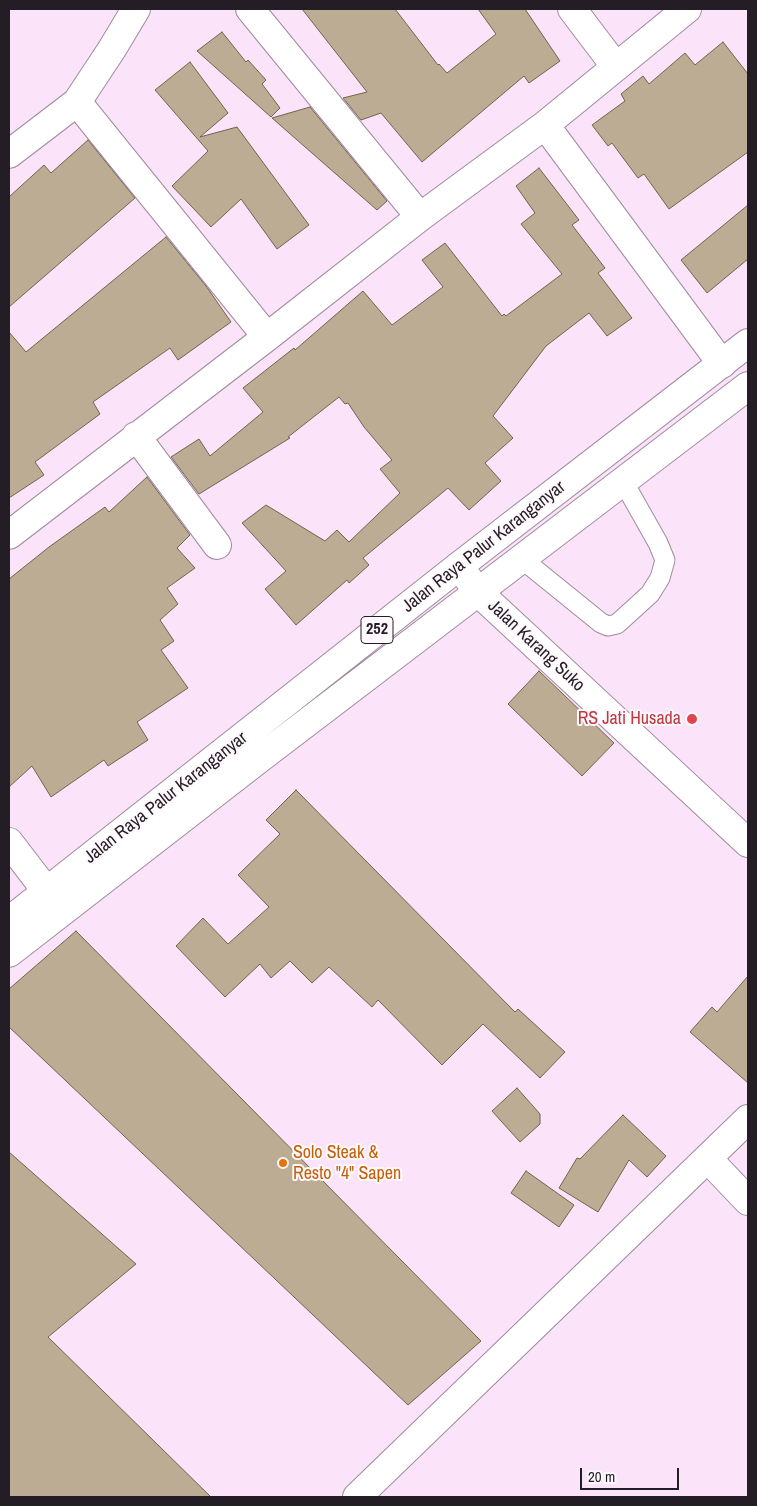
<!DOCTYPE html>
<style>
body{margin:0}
#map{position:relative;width:757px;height:1506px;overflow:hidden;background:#fbe4f9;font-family:"Archivo Narrow",sans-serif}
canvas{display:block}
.frame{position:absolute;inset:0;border:10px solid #251d25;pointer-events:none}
.scale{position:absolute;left:580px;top:1468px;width:99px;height:22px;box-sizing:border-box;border:2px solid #251d25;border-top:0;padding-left:6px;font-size:15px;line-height:18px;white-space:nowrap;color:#251d25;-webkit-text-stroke:4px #fdf8fc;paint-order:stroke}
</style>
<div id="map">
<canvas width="757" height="1506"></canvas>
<div class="frame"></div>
<div class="scale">20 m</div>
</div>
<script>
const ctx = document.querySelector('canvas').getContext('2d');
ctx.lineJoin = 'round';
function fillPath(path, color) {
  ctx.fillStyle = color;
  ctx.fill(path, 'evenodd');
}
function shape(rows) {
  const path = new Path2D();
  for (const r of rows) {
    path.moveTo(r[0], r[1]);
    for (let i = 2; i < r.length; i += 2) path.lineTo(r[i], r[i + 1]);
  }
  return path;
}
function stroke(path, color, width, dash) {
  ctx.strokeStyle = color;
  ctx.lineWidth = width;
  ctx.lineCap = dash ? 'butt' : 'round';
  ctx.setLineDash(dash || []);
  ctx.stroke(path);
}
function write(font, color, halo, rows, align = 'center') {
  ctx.font = font + ' "Archivo Narrow",sans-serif';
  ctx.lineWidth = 4;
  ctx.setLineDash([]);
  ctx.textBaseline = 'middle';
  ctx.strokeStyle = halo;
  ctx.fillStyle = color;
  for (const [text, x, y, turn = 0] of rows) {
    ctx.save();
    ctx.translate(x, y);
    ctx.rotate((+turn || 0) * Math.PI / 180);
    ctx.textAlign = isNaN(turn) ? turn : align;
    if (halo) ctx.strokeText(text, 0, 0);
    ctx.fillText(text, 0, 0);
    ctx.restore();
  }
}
const building = shape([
 [302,9,395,9,438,65,439,64,447,73,496,34,478,9,525,9,560,61,529,83,524,76,422,162,381,113,361,120,343,98,367,92,302,9],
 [222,32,246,62,248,60,266,80,262,84,280,108,271,117,197,51,222,32],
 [723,42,748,74,748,152,669,209,644,174,638,178,612,143,608,146,592,125,625,101,621,94,643,76,649,84,685,53,695,65,723,42],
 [190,62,228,113,200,137,237,127,309,225,277,249,241,199,211,227,172,186,208,151,155,90,190,62],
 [310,107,387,201,377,210,272,118,310,107],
 [88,140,135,198,9,307,9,197,44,165,51,173,88,140],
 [539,168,579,220,572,225,605,268,598,273,632,318,607,336,589,313,546,346,493,416,513,438,485,463,501,481,469,510,448,488,363,558,369,565,349,583,347,580,296,625,265,589,286,571,242,523,266,505,325,541,337,530,349,542,400,493,380,469,392,460,364,427,348,403,345,404,339,397,288,437,290,438,199,494,171,457,199,439,210,456,263,412,243,388,294,348,295,350,363,291,392,325,443,287,422,260,445,243,502,316,504,314,506,316,562,274,521,224,535,213,516,186,539,168],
 [748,205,748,259,707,293,681,260,748,205],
 [166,237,206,286,231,322,178,360,170,348,93,402,100,414,35,462,44,475,9,498,9,332,26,352,166,237],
 [147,477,190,535,177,548,195,568,167,588,178,604,160,620,174,641,161,650,188,688,137,722,148,740,108,766,104,760,51,797,32,766,9,787,9,579,49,547,105,507,109,512,147,477],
 [539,671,614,743,582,776,508,704,539,671],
 [296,790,515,1012,518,1009,565,1052,540,1078,483,1024,442,1065,378,1000,372,1007,329,967,312,983,290,961,271,978,260,964,225,997,176,946,203,918,228,944,269,907,238,875,280,834,266,820,296,790],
 [76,931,481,1341,408,1405,9,1027,9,989,76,931],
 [748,976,748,1083,690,1032,712,1007,717,1012,748,976],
 [517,1088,540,1114,540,1124,520,1142,492,1111,517,1088],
 [623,1115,666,1156,647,1177,629,1160,598,1212,559,1188,577,1158,580,1159,623,1115],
 [9,1152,136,1264,48,1337,211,1497,9,1497,9,1152],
 [526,1171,574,1205,559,1227,511,1193,526,1171]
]);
const service = shape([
 [522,559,601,623,608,626,617,624,650,594,660,578,665,560,658,543,623,481]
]);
const minor = shape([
 [250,9,420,217],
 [572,9,616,67],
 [77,102,112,49,136,9],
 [545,125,722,364],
 [9,154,77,102,267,337],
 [136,436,217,545],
 [9,535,267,337,420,217,545,125,687,9],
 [459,566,478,592,748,843],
 [9,842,61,910],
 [708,1159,748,1201],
 [357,1497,748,1119]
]);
const primary = shape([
 [9,921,459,566,748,343],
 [9,953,259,759,748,386]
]);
const markers = [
 [692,719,6,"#e0444e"],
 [283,1163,5,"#e8710a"]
];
const shields = [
 [377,630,32]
];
const shieldNames = [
 ["252",377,630]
];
const streetNames = [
 ["Jalan Raya Palur Karanganyar",484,547,-38],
 ["Jalan Karang Suko",536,646,43],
 ["Jalan Raya Palur Karanganyar",166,798,-38]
];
const healthNames = [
 ["RS Jati Husada",681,719]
];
const foodNames = [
 ["Solo Steak &",293,1153],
 ["Resto \"4\" Sapen",293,1174]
];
fillPath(building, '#bcac94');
stroke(building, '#71624c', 1);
stroke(service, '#a08a9e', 21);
stroke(minor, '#a08a9e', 30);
stroke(primary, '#a08a9e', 30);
stroke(service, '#fff', 19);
stroke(minor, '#fff', 28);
stroke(primary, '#fff', 28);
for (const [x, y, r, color] of markers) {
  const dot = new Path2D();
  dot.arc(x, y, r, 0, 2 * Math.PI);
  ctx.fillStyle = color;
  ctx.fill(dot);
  stroke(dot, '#fdf8fc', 2);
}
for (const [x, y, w] of shields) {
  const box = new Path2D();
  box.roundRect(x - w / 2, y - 13.5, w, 27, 4);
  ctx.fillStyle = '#fdf8fc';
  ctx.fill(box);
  stroke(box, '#251d25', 1);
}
write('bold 16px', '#251d25', null, shieldNames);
write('18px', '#251d25', '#fdf8fc', streetNames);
write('18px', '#be3a42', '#fdf8fc', healthNames, 'right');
write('18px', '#c56008', '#fdf8fc', foodNames, 'left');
</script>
